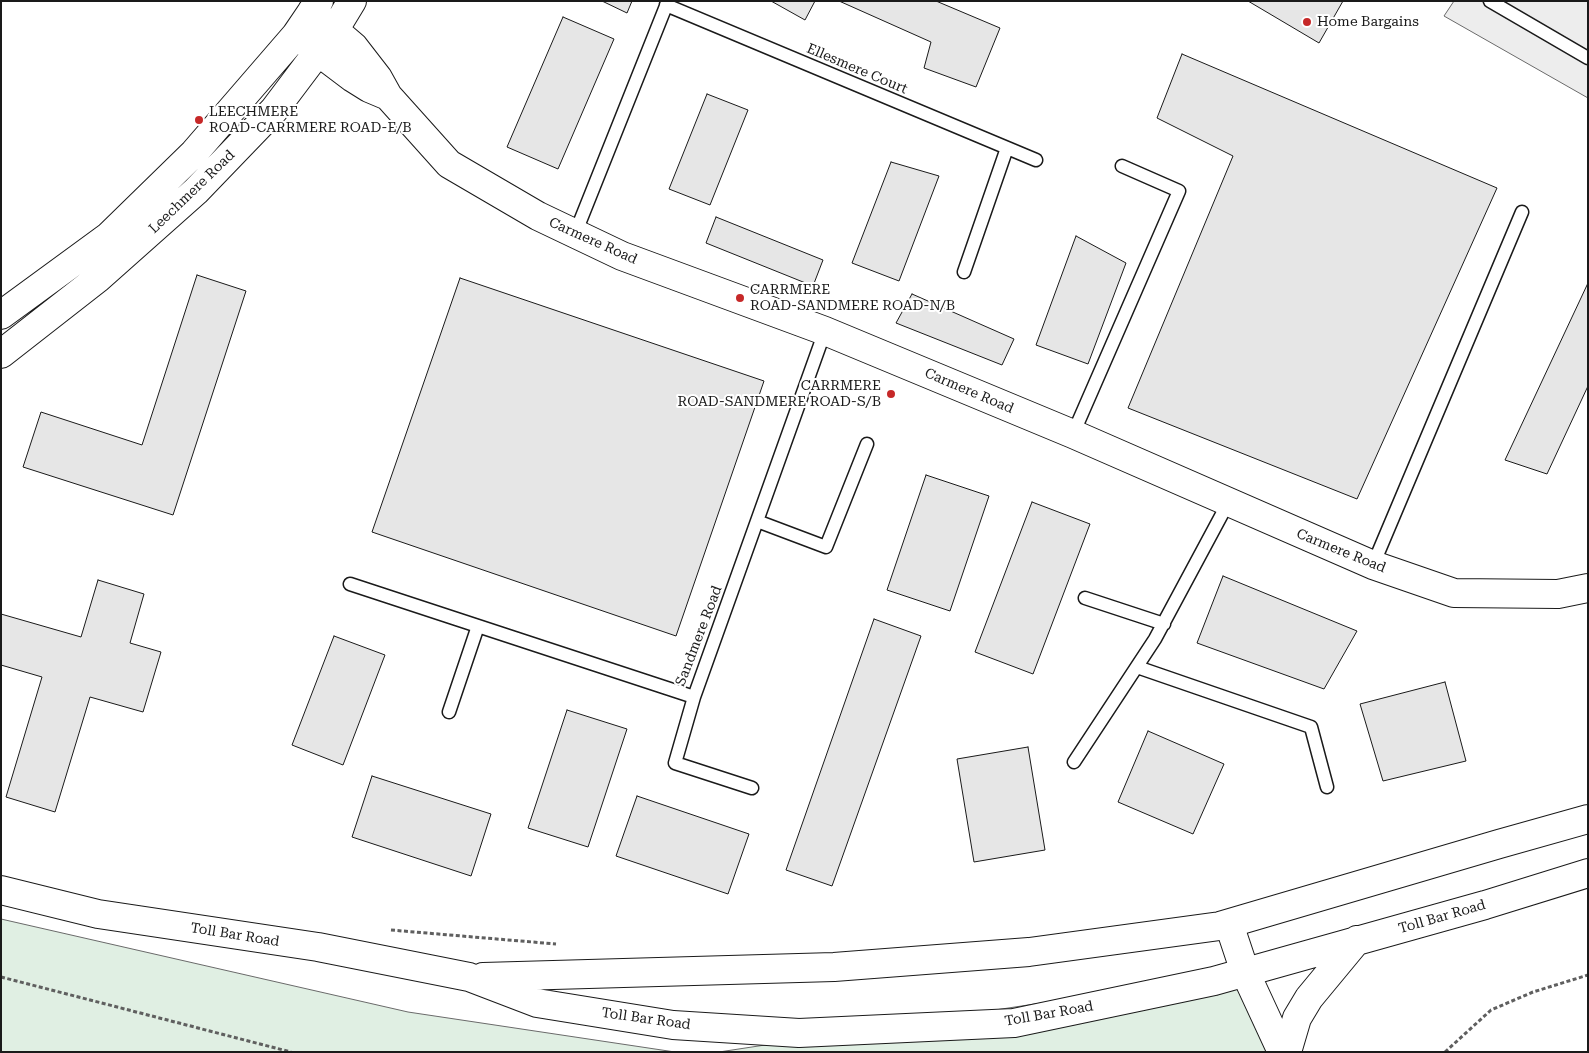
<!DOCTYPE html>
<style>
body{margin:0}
#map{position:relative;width:1589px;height:1053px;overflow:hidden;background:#fff;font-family:"Roboto Serif",serif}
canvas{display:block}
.frame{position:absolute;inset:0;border:2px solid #1a1a1a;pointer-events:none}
</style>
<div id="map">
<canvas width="1589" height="1053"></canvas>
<div class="frame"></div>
</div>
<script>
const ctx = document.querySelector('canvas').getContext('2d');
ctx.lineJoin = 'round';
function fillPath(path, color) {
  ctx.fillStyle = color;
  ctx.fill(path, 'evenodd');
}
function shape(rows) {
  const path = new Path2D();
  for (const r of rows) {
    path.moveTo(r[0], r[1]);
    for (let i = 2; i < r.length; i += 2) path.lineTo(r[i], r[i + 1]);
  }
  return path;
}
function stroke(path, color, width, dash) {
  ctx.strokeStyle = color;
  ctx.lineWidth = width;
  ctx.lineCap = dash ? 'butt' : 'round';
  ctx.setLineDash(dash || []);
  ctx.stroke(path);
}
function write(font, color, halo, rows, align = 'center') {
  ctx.font = font + ' "Roboto Serif",serif';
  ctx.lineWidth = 4;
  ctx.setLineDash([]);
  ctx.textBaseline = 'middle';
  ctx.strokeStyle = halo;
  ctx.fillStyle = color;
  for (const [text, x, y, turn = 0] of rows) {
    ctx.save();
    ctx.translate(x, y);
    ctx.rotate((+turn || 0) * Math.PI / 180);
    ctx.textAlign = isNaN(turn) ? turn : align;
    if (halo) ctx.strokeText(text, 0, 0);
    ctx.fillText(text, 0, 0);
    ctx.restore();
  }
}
const green = shape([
 [1,919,408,1012,675,1052,1,1052,1,919],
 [1245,972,1282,1052,719,1052,1245,972]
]);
const parking = shape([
 [1454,1,1588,1,1588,98,1444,16,1454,1]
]);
const building = shape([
 [602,1,632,1,627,13,602,1],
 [771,1,815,1,805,20,771,1],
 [839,1,936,1,1000,28,976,87,924,68,931,42,839,1],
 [1248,1,1343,1,1319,43,1248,1],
 [563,17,614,39,558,169,507,147,563,17],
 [1182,54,1497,188,1357,499,1128,408,1233,156,1157,118,1182,54],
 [707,94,748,110,710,205,669,189,707,94],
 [891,162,939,176,899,281,852,263,891,162],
 [716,217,823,260,813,286,706,243,716,217],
 [1076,236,1126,263,1088,364,1036,345,1076,236],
 [197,275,246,291,173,515,23,467,41,412,142,445,197,275],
 [460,278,764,381,676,636,372,532,460,278],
 [1588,283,1588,386,1547,474,1505,460,1588,283],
 [912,294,1014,339,1002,365,896,323,912,294],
 [926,475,989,496,950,611,887,590,926,475],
 [1032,502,1090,524,1033,674,975,652,1032,502],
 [1223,576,1357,631,1324,689,1197,643,1223,576],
 [98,580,144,594,130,643,161,652,143,712,90,697,55,812,6,797,42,677,1,665,1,614,81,637,98,580],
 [874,619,921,636,832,886,786,870,874,619],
 [334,636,385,655,343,765,292,745,334,636],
 [1445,682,1466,761,1383,781,1360,704,1445,682],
 [567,710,627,729,588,847,528,828,567,710],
 [1148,731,1224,764,1193,834,1118,802,1148,731],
 [1028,747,1045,850,974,862,957,759,1028,747],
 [372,776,491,814,471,876,352,837,372,776],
 [637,796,749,834,728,894,616,856,637,796]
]);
const path = shape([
 [391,930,556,944],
 [1,977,291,1052],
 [1445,1052,1491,1010,1533,992,1588,975]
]);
const service = shape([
 [1490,1,1588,58],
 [666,5,1036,160],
 [575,234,668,1],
 [964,272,1007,148],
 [1073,434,1179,191,1122,166],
 [757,521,826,547,867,444],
 [1373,565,1522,212],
 [350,584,694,697,825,331],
 [1085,598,1164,624],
 [1137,667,1311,727,1327,787],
 [694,697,675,763,752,788],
 [449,712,478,626],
 [1074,762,1155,639,1228,503]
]);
const tertiary = shape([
 [312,11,354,47,378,78,388,96,449,164,538,216,622,256,825,331,1073,434,1373,565,1454,593,1558,594,1588,588],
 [304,41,353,78,369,88,388,96],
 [1,315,109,236,194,153,296,35,319,1],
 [1,354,97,279,196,191,274,110,335,29,352,1],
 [1229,924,1245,972,1282,1052]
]);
const secondary = shape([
 [1,890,98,914,318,947,469,977,537,1003,673,1025,799,1033,1014,1023,1214,981,1485,905,1588,873],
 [483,977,834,967,1029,952,1220,926,1499,844,1588,819],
 [1287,1052,1297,1018,1309,998,1357,940]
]);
const markers = [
 [1307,22,5,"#c62828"],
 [199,120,5,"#c62828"],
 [740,298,5,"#c62828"],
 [891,394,5,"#c62828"]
];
const poiNames = [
 ["Home Bargains",1317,22],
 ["LEECHMERE",209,112],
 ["ROAD-CARRMERE ROAD-E/B",209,128],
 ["CARRMERE",750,290],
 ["ROAD-SANDMERE ROAD-N/B",750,306],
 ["CARRMERE",881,386,"right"],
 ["ROAD-SANDMERE ROAD-S/B",881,402,"right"]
];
const streetNames = [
 ["Ellesmere Court",857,69,23],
 ["Leechmere Road",192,192,-44],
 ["Carmere Road",593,241,24],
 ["Carmere Road",969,391,23],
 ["Carmere Road",1341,551,22],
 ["Sandmere Road",699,636,-69],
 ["Toll Bar Road",1442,917,-16],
 ["Toll Bar Road",235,935,9],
 ["Toll Bar Road",1049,1014,-10],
 ["Toll Bar Road",646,1019,8]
];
fillPath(green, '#e0efe3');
stroke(green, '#6a6a6a', 1);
fillPath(parking, '#ededed');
stroke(parking, '#6a6a6a', 1);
fillPath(building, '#e6e6e6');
stroke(building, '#1a1a1a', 1);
stroke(service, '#1a1a1a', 15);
stroke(tertiary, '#1a1a1a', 30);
stroke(secondary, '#1a1a1a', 30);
stroke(path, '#5f5f5f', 3, [4, 2.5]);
stroke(service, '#fff', 12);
stroke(tertiary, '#fff', 28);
stroke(secondary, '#fff', 28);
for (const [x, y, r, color] of markers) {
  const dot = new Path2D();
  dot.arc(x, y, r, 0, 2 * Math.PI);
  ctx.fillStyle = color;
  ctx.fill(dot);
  stroke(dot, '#fff', 2);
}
write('14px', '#1a1a1a', '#fff', poiNames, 'left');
write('14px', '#1a1a1a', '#fff', streetNames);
</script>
